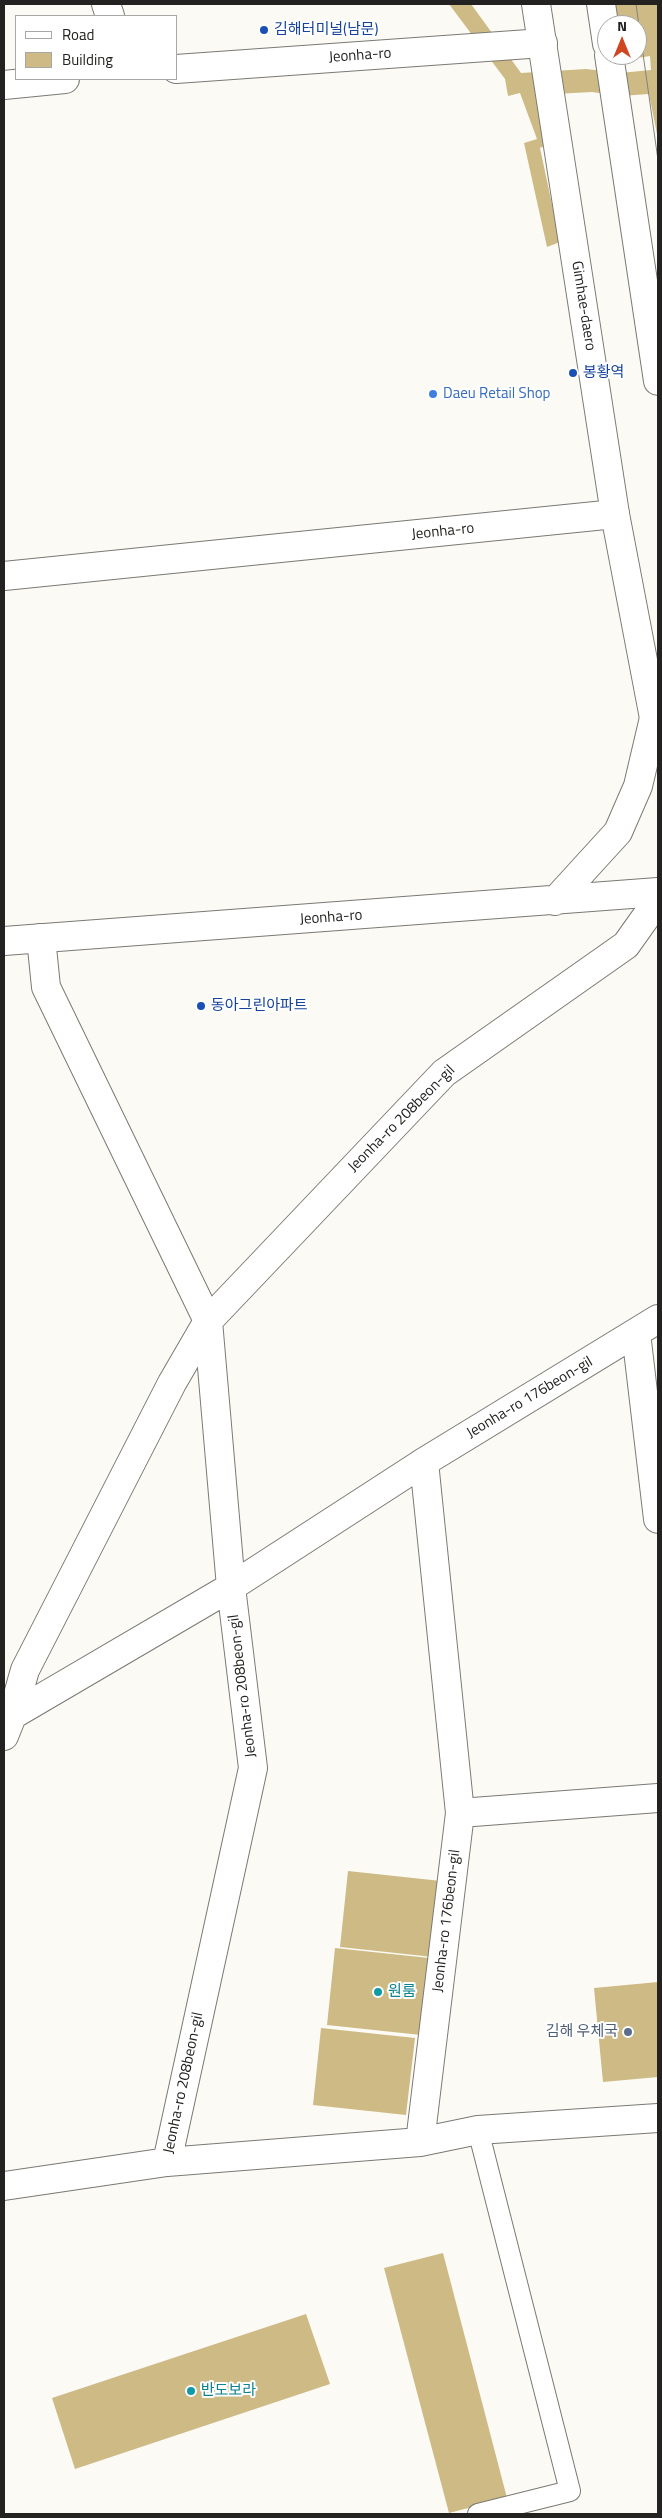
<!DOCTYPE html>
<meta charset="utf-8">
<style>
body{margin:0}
#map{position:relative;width:662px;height:2518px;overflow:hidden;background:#fcfaf4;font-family:"Titillium Web",sans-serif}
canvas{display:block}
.frame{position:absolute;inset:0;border:5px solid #232220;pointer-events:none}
.legend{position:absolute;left:15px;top:15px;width:162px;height:65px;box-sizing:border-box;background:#fff;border:1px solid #a7a7a6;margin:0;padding:6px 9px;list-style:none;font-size:15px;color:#232220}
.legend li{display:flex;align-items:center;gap:10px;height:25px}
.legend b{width:25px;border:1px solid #a7a7a6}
.north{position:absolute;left:597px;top:15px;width:50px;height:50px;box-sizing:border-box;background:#fff;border:1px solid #a7a7a6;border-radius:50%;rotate:0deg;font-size:14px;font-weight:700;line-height:20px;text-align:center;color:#232220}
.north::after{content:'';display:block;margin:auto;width:18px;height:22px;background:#cf4620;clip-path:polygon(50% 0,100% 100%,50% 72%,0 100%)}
</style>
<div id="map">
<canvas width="662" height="2518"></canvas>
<div class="frame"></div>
<ul class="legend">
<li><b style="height:6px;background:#fff"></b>Road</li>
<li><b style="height:14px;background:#ceba84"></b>Building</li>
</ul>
<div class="north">N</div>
</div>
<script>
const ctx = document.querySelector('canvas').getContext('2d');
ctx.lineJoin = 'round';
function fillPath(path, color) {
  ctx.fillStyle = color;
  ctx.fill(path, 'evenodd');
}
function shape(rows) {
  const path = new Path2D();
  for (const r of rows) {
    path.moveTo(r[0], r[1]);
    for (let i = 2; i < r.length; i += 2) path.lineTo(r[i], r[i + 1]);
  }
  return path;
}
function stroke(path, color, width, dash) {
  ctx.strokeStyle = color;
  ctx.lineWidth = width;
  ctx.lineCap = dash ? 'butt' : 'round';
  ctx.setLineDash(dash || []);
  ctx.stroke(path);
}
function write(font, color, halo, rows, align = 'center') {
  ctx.font = font + ' "Titillium Web","Noto Sans KR",sans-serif';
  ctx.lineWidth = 4;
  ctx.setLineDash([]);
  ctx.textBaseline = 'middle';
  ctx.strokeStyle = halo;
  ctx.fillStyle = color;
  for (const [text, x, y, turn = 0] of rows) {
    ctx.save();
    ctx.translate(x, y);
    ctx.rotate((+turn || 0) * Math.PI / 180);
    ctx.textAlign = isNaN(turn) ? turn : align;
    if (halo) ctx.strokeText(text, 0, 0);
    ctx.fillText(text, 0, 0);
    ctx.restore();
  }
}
const building = shape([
 [449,4,471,4,521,73,586,69,620,73,651,70,650,56,619,61,610,55,637,55,637,25,606,25,602,4,658,4,658,139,649,94,621,96,592,92,536,95,555,141,540,148,560,242,547,247,524,143,537,139,520,93,508,96,505,79],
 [348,1871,441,1881,433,1957,340,1947],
 [335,1948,429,1958,421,2035,327,2025],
 [658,1982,658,2077,603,2082,594,1988],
 [321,2028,415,2038,406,2115,313,2105],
 [443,2253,507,2498,449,2513,384,2268],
 [306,2314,330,2384,75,2469,52,2398]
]);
const service = shape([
 [478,2130,570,2491,478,2514]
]);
const minor = shape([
 [106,4,110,16],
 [4,576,615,514],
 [41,938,46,987,208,1321,231,1587,253,1768,167,2162],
 [636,1333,658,1519],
 [4,1720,231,1587,424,1462,658,1319],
 [4,1736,12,1716,25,1670,172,1383,208,1321,444,1073,626,945,658,900],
 [460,1813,658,1798],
 [420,2142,460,1813,424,1462],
 [4,2186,167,2162,420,2142,478,2130,658,2118]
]);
const tertiary = shape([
 [176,69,543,43],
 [4,85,65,79]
]);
const secondary = shape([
 [555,901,618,832,638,786,654,718],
 [4,941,658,892]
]);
const primary = shape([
 [536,4,615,514,654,718,658,725],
 [601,4,607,44],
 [609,55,658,381]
]);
const tram = shape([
 [636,4,658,160]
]);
const markers = [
 [264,30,5,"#1a4fb4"],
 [573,373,5,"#1a4fb4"],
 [433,394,5,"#3f7fe0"],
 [201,1006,5,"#1a4fb4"],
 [378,1992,5,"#0f9aa8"],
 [628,2032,5,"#5c6f8a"],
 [191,2391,5,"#0f9aa8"]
];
const transitNames = [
 ["김해터미널(남문)",274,30],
 ["봉황역",583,373],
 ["동아그린아파트",211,1006]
];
const streetNames = [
 ["Jeonha-ro",360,56,-4],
 ["Gimhae-daero",583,306,81],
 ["Jeonha-ro",443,532,-6],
 ["Jeonha-ro",331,918,-4],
 ["Jeonha-ro 208beon-gil",402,1119,-45],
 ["Jeonha-ro 176beon-gil",530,1398,-31],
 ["Jeonha-ro 208beon-gil",243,1686,-97],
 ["Jeonha-ro 176beon-gil",447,1921,-83],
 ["Jeonha-ro 208beon-gil",184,2083,-78]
];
const shopNames = [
 ["Daeu Retail Shop",443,394]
];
const cultureNames = [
 ["원룸",388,1992],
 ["반도보라",201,2391]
];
const serviceNames = [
 ["김해 우체국",618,2032]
];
fillPath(building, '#ceba84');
stroke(service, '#7b7974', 22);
stroke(minor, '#7b7974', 30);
stroke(tertiary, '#7b7974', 30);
stroke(secondary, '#7b7974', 30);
stroke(primary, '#7b7974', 30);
stroke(service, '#fff', 20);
stroke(minor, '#fff', 28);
stroke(tertiary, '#fff', 28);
stroke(secondary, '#fff', 28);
stroke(primary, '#fff', 28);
stroke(tram, '#84827f', 1);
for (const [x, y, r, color] of markers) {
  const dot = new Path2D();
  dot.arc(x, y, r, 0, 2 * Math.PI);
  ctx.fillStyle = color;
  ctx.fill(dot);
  stroke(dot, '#fff', 2);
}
write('15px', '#164399', '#fff', transitNames, 'left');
write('15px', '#232220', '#fff', streetNames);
write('15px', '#366cbe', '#fff', shopNames, 'left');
write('15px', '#0d838f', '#fff', cultureNames, 'left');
write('15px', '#4e5e75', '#fff', serviceNames, 'right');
</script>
